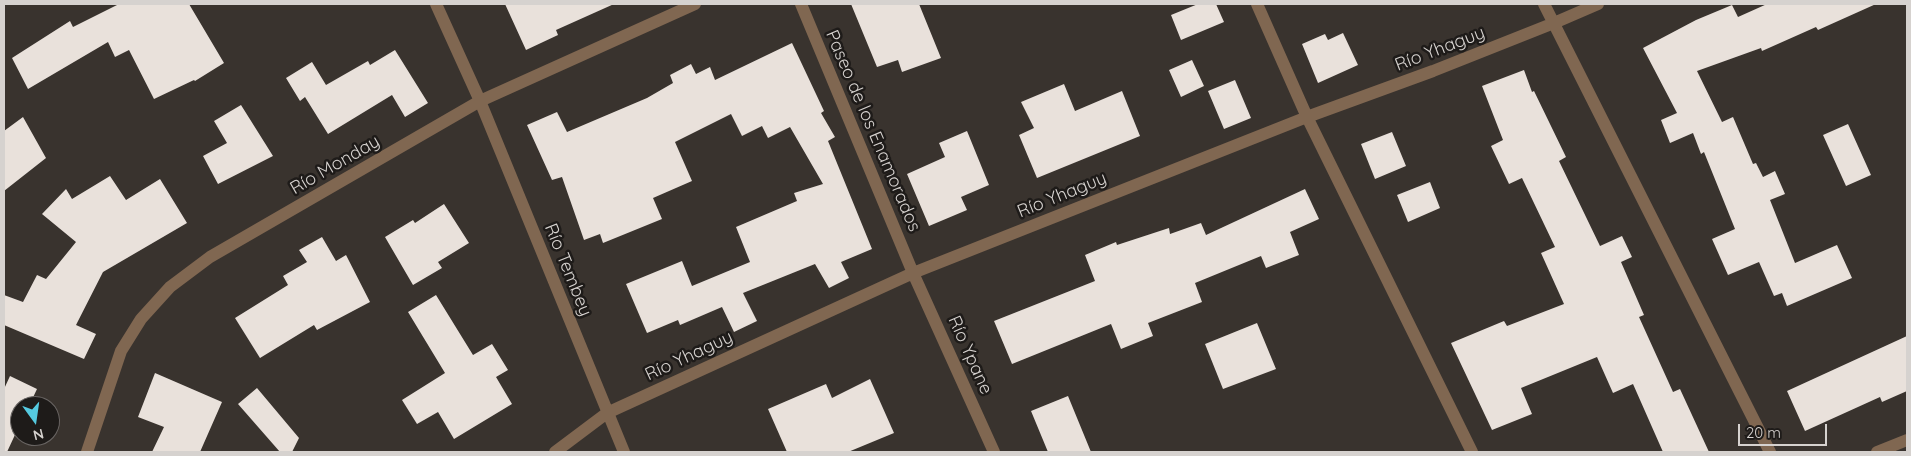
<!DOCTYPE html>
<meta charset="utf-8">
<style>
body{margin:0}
#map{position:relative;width:1911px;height:456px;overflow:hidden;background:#39332e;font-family:Quicksand,sans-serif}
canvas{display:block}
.frame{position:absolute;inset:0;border:5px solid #d6d2cf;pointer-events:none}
.north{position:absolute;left:10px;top:396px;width:50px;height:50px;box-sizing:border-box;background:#1e1b19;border:1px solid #686462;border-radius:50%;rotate:166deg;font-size:14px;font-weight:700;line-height:20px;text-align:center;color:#d6d2cf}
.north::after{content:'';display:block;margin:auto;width:18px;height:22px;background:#55cae0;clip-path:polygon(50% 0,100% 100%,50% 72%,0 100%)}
.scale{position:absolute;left:1738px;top:424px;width:89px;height:22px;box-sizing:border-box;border:2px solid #d6d2cf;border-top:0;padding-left:6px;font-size:15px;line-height:18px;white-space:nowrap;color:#d6d2cf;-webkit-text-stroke:4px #1e1b19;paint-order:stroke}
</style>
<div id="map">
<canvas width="1911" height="456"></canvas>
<div class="frame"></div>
<div class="north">N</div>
<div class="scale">20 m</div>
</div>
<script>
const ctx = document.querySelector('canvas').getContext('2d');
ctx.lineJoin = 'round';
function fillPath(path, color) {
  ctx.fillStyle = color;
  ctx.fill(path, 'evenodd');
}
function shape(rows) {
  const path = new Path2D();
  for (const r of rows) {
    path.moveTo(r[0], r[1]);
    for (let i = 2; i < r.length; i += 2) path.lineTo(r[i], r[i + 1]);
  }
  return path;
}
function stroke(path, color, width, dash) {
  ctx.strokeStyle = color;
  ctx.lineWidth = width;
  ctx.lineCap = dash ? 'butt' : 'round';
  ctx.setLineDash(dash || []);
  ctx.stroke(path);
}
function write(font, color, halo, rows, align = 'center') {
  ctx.font = font + ' Quicksand,sans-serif';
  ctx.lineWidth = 5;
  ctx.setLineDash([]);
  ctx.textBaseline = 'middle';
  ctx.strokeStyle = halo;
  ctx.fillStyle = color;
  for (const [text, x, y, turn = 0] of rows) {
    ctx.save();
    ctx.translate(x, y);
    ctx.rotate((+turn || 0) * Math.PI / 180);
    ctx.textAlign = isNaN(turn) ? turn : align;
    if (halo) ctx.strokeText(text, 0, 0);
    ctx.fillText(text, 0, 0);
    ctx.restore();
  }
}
const building = shape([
 [119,4,189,4,224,63,195,81,194,80,154,99,129,50,115,57,108,42,28,89,12,58,70,21,73,27],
 [505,4,614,4,556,30,558,35,526,50],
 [851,4,919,4,941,58,902,72,898,60,877,67],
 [1198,4,1216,4,1224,22,1181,40,1171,15],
 [1767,4,1876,4,1818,30,1816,27,1762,51,1761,48,1697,71,1722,122,1733,117,1753,164,1756,163,1763,177,1775,171,1785,194,1770,200,1795,263,1837,245,1852,278,1787,306,1782,293,1774,296,1759,262,1728,275,1712,239,1735,229,1704,152,1701,154,1693,133,1670,143,1661,120,1677,113,1643,48,1696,20,1732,5,1738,17],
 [1343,33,1358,65,1318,83,1302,44,1325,34,1328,40],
 [792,43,824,111,821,113,835,137,828,141,872,249,841,262,849,278,829,288,815,264,743,293,757,321,734,332,722,307,680,325,678,320,647,333,626,284,682,261,692,286,750,262,736,227,797,201,794,193,823,184,790,127,768,138,762,126,742,136,731,114,675,142,692,181,653,198,662,219,603,243,600,234,584,240,562,177,552,180,527,125,557,112,567,132,647,98,673,83,670,75,691,64,696,74,710,67,715,80],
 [395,50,428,103,405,117,392,95,328,134,305,97,300,101,286,78,312,62,326,85,368,61,370,65],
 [1192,60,1204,86,1181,97,1169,70],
 [1524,70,1532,92,1534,91,1566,157,1559,161,1600,246,1622,236,1632,257,1621,262,1644,315,1639,317,1673,392,1680,389,1709,452,1663,452,1633,384,1613,393,1597,357,1521,388,1532,414,1492,430,1451,343,1504,321,1507,326,1564,304,1541,253,1555,247,1522,178,1509,184,1491,146,1503,140,1482,86],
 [1235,80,1251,118,1224,129,1208,91],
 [1064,84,1075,111,1122,91,1140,136,1037,178,1019,135,1034,128,1021,102],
 [241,105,273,156,218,184,203,156,227,143,214,121],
 [23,117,46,158,4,191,4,131],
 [1848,124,1871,175,1846,186,1823,135],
 [967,131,989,185,961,197,967,210,929,226,907,174,945,157,939,143],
 [1392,132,1406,166,1375,179,1361,144],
 [110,176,126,200,160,179,187,223,103,272,76,325,96,334,84,359,4,325,4,295,23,302,37,275,46,279,76,242,42,214,66,189,72,199],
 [1430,182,1440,208,1408,222,1397,195],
 [1305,189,1319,219,1290,232,1299,255,1266,268,1261,256,1195,283,1202,302,1148,323,1153,336,1121,349,1111,324,1012,364,994,321,1095,281,1085,255,1116,242,1117,245,1169,228,1170,234,1201,223,1206,235],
 [444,204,469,243,438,262,442,268,413,285,385,237,413,220,415,223],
 [322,237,336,261,346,255,370,302,317,330,314,325,260,358,235,318,288,285,283,276,307,262,299,250],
 [436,295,473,355,492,344,508,370,496,377,512,404,454,439,438,412,417,424,402,400,445,373,408,312],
 [1257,323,1276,369,1223,389,1205,344],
 [1907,336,1907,391,1882,402,1880,397,1805,431,1787,391],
 [155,373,222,402,200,452,152,452,164,427,138,417],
 [10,376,37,389,29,406,20,406,20,424,7,452,4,452,4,389],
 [870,379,894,433,848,452,787,452,768,409,826,384,832,398],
 [257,388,299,438,292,452,280,452,238,404],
 [1068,396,1091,452,1048,452,1031,411]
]);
const minor = shape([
 [436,4,480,101,624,452],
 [801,4,913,273,994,452],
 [1257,4,1307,117,1472,452],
 [1544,4,1770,452],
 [87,452,121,351,141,319,170,287,210,257,480,101,695,4],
 [555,452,607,413,913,273,1307,117,1433,71,1554,23,1598,4],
 [1877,452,1907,440]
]);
const streetNames = [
 ["Río Yhaguy",1440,49,-21],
 ["Paseo de los Enamorados",873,131,67],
 ["Río Monday",335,165,-30],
 ["Río Yhaguy",1062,195,-22],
 ["Río Tembey",568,270,68],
 ["Río Ypane",970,355,66],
 ["Río Yhaguy",689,356,-25]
];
fillPath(building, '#e9e1db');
stroke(minor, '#806751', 12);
write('18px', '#d6d2cf', '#1e1b19', streetNames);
</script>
